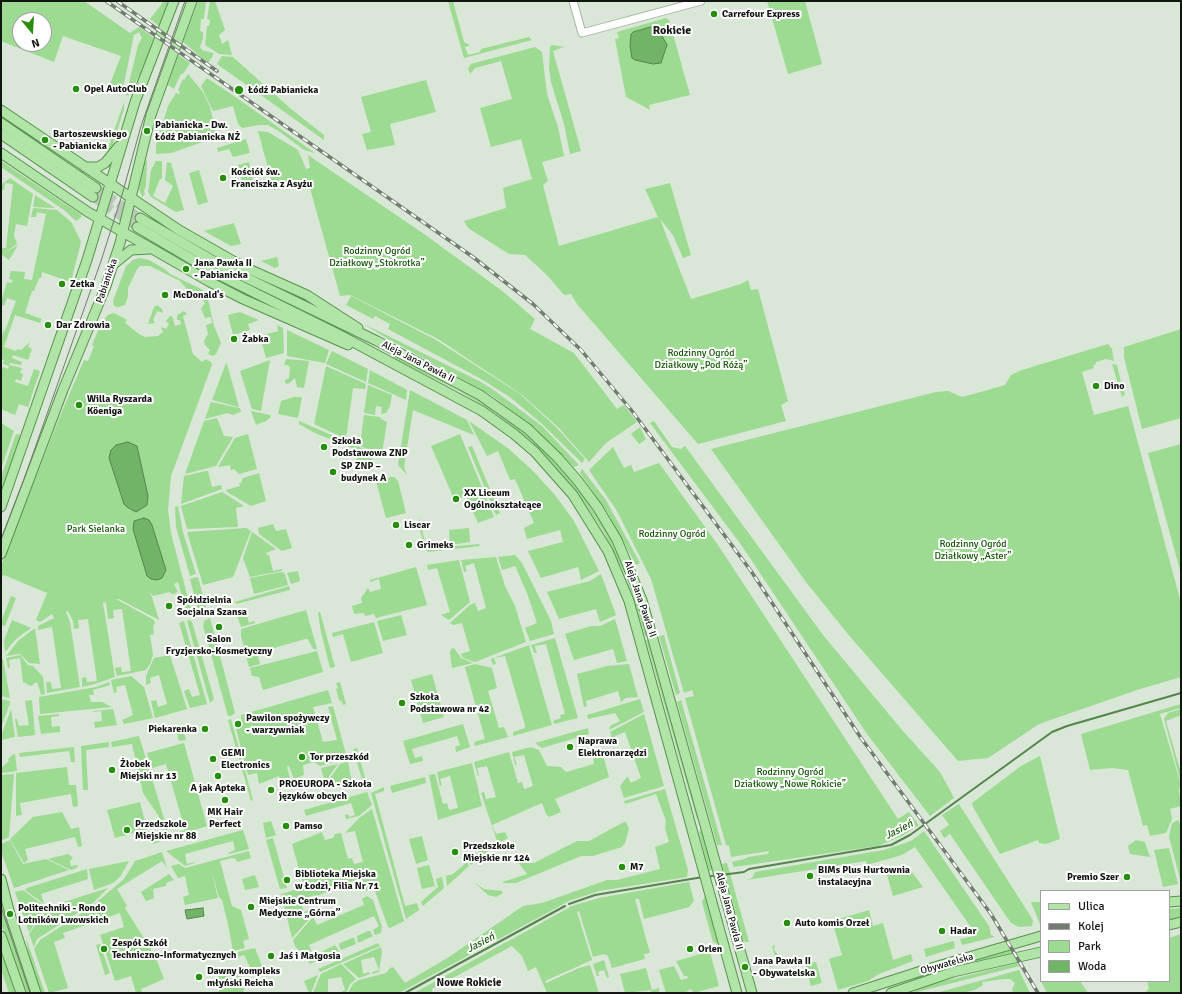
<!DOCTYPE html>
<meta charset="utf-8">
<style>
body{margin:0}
#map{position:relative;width:1182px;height:994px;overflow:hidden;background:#d9e7d6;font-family:Signika,sans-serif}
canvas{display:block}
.frame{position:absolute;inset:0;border:2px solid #121611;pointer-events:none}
.legend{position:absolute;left:1040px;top:890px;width:130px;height:92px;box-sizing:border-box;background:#fff;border:1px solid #a0a2a0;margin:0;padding:5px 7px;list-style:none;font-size:12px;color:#121611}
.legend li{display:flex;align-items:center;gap:8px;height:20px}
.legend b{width:20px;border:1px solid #a0a2a0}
.north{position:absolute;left:12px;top:12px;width:40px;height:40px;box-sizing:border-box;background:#fff;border:1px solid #a0a2a0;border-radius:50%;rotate:162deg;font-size:11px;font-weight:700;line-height:16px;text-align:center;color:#121611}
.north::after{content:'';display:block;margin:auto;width:14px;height:18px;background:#278e0e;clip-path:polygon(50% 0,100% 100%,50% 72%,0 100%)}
</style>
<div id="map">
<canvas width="1182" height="994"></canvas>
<div class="frame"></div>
<ul class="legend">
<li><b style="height:5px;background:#b0e5a7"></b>Ulica</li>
<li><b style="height:5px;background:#737c71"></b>Kolej</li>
<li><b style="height:11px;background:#9dda92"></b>Park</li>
<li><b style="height:11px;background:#72b467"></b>Woda</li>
</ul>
<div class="north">N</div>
</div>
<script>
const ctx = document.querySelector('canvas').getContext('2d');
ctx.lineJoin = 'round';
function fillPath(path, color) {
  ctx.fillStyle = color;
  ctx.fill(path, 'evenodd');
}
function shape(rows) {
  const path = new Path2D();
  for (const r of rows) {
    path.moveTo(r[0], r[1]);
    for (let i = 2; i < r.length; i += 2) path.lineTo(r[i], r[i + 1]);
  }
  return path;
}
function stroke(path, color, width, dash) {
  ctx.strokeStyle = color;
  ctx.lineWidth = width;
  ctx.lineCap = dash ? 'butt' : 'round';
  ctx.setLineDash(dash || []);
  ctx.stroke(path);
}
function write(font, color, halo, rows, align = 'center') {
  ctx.font = font + ' Signika,sans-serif';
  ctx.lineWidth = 4;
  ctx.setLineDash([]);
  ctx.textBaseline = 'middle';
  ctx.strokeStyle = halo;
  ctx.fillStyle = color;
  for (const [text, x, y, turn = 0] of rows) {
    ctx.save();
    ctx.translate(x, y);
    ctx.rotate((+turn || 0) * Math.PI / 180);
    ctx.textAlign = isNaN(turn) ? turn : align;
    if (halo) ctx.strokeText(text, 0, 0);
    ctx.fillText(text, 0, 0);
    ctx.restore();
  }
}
const green = shape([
 [1,1,84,1,130,33,139,27,154,38,144,66,129,95,126,96,138,45,142,38,139,32,134,35,122,93,120,93,108,89,121,56,63,36,54,62,1,41],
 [20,20,44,20,44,44,20,44],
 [164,1,169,1,159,26,150,19],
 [198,1,206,1,204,19,201,19,200,31,203,32,203,39,200,47,202,50,213,53,213,56,208,63,183,42],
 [210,1,215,1,225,30,219,35,222,44,228,40,232,55,219,54,205,45,207,26,209,26,210,20,207,19],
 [448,1,453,1,464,42,470,45,465,47,468,55,480,52,481,49,529,37,532,40,464,58],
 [767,1,805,1,822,64,788,74],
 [666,18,669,20,690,95,649,105,650,110,626,97,615,39,619,38,617,32],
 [552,45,564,47,553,51,581,151,570,154,564,124,551,82,549,68,550,47],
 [535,47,542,52,547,94,558,127,564,156,542,162,548,181,543,185,559,246,658,217,645,189,670,183,691,255,683,258,673,235,660,219,691,299,741,284,748,280,751,290,758,289,788,401,781,405,786,421,698,444,577,304,571,294,564,295,546,274,525,255,509,254,468,228,464,221,506,208,503,188,532,179,521,139,491,147,480,108,512,99,501,61,475,68,471,73,470,74,468,69,471,64],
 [178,55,190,63,183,74,181,74,174,89,168,85],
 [222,56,233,57,291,109,324,135,324,140,217,64],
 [188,74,203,92,210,107,217,137,171,153,156,154,156,145,168,106,176,93,179,94,180,92,178,90,183,79,184,80],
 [207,78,231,94,315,153,304,150,280,132,268,125,259,125,242,128,238,124,233,106,213,111,201,86],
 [426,80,436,112,390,124,395,145,367,150,362,134,371,132,361,97],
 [124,102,124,109,110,154,105,157],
 [258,131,268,132,298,150,306,169,310,168,308,155,424,234,501,290,535,319,530,329,574,353,617,409,624,405,637,422,606,443,589,462,559,428,521,394,438,339,350,295,340,296,308,181,274,190],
 [246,139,250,153,233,157,229,149,218,152,217,148],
 [147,160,146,186,144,191,145,194,142,197,139,189,143,165],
 [1,161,80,214,82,216,80,218,76,221,64,210,1,167],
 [156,161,162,161,162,179,160,179,153,196,165,203,173,186,165,180,167,162,171,163,184,210,176,212,151,197,148,192,151,170],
 [249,162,253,181,244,190,238,165],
 [199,170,208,202,198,205,189,173],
 [10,178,33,194,27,226,16,224,14,235,17,244,2,254,18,245,9,260,1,254,1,248,6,248,13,184,5,183,4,190,1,190,2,184],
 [35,195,55,208,33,207],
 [33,208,57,210,72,223,81,242,71,282,42,272,41,278,39,278,34,291,32,291,25,313,42,319,40,323,15,315,4,347,16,351,17,349,21,350,30,342,28,347,32,349,28,360,13,355,12,358,22,362,21,365,10,363,9,365,22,368,20,373,23,374,21,381,16,379,15,382,28,386,34,369,40,371,28,407,19,404,15,415,1,409,1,370,3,367,8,369,9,366,3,364,4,360,1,359,1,338,4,330,5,331,16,301,7,298,4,306,1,304,1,302,7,282,11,283,13,280,9,279,11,271,25,272,24,279,32,280,46,214,37,212,36,217,31,217],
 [234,223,241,244,231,246,204,231],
 [277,257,279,266,275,268,261,261],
 [139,258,149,260,166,270,170,274,203,290,207,295,214,326,221,343,216,354,213,356,208,354,210,350,205,345,204,341,208,334,206,325,212,323,211,317,205,318,201,309,205,303,198,293,192,295,180,281,150,266,140,266,137,269,128,288,128,296,125,305,118,307,114,306,113,301,126,266,133,260],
 [351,296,436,340,520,394,558,429,585,459,582,463,541,423,511,398,483,380,388,329,390,324,375,316,373,319,346,305],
 [157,305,162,309,163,313,157,311,153,320,155,323,148,324,154,307],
 [184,311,187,314,183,316,193,354,202,362,206,359,211,362,212,365,171,476,168,510,171,533,191,610,187,613,178,582,174,584,178,592,174,594,171,594,170,592,153,596,149,591,152,597,159,620,119,599,116,599,154,620,155,624,153,625,154,634,150,635,153,655,150,664,146,670,117,676,115,668,121,667,122,672,131,671,122,609,113,610,114,618,108,619,106,602,103,603,115,677,95,684,82,687,82,678,86,677,87,682,97,681,88,619,78,620,79,628,74,629,73,621,68,611,66,612,70,622,80,687,47,693,46,682,51,682,52,689,61,688,52,627,38,630,38,626,54,618,52,614,40,622,36,620,47,593,4,575,1,577,1,574,3,574,1,573,1,566,60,416,84,360,88,361,94,346,92,345,102,321,108,315,114,313,127,320,125,323,139,334,145,337,158,336,163,332,161,327,166,329,169,324,166,321,170,316,172,316,175,326,181,324,180,320,177,320,177,315],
 [240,312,259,320,248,324,250,330,233,335,228,315],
 [362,323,481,382,495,391,542,426,579,465,574,467,535,428,491,395,388,339],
 [277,325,283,328,284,353,266,358,260,336,278,331],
 [1181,329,1181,418,1142,429,1124,357,1124,347],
 [287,330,329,350,325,363,287,356],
 [1108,344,1112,349,1114,361,1106,359,1096,362,1096,364,1093,365,1094,368,1082,372,1094,415,1128,406,1181,603,1181,677,1137,690,1039,724,988,758,958,761,847,633,806,582,711,449,936,392,948,391,962,397,988,390,1005,385,1011,375,1022,370],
 [332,351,368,369,366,382,326,364],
 [392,354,484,403,519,428,550,456,578,488,605,529,622,562,633,588,647,635,645,636,627,579,605,534,578,493,551,462,531,441,494,412,459,391,391,357],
 [286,359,309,361,304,388,297,387,295,378,288,384,285,383,285,380,289,378,290,367,287,365,284,365],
 [270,360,261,411,252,409,240,371],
 [226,363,227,364,239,407,212,400],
 [1112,364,1117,365,1121,382,1119,383,1125,394,1122,397],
 [326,366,366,384,365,389,353,388,346,438,357,440,355,443,314,424],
 [370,370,407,390,406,400,368,383],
 [368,385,392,395,390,406,386,413,381,414,382,407,376,406,375,415,364,413],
 [410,390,467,420,474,435,413,410,404,467,407,475,398,465],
 [294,397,302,397,298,418,278,414,281,401],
 [211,402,240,408,241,412,232,415,228,413,205,419],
 [251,411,270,415,271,417,266,421,256,425],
 [364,415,380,417,381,419,387,422,382,454,360,446],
 [217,418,224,436,233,437,216,466,185,474,204,421],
 [299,421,378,455,379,459,315,433,299,424],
 [469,421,509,449,533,471,555,495,574,521,599,571,581,580,578,567,541,578,528,551,563,542,560,530,527,539,524,528,534,523,515,479,510,480,498,451,487,456],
 [654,421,672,447,681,449,685,446,823,635,902,730,940,772,954,798,930,816,867,734,742,546,650,423],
 [1,423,14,431,1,469],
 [640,427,646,439,639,444,631,434],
 [16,434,22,435,1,494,1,477],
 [248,434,257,469,239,474,234,469,231,470,230,465,218,467,235,438],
 [460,434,494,517,478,523,466,496,455,501,431,446],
 [1181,444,1181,574,1148,453],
 [472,446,500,513,496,515,468,447],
 [613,447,624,468,631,465,634,472,659,463,718,545,898,819,909,812,919,825,902,836,878,846,734,867,732,862,744,859,748,857,768,854,769,851,731,857,729,846,726,845,685,698,694,696,692,690,684,693,651,579,617,511,589,470],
 [357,455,362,455,373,459,372,471,356,471],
 [582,469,606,500,640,563,636,565,608,513,580,473],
 [206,471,208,471,212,487,221,485,222,489,181,504,184,476],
 [259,473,266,501,251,506,227,492,226,490,240,486,239,483,241,483,243,478],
 [391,477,394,477,398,481,406,513,386,518,376,481],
 [222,492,244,506,236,508,238,527,187,529,181,506],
 [178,506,183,532,196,574,190,576,176,527,175,507],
 [419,518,427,549,479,544,480,546,428,552,425,549,418,523],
 [273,524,276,531,286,529,292,548,282,551,259,534,258,528],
 [246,528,251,531,233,577,203,585,187,532],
 [469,528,470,542,450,545,449,530],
 [252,532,276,549,266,553,267,555,269,555,273,571,282,569,282,571,250,577,243,558],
 [515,555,522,563,551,621,554,634,530,641,525,628,537,623,527,593,515,566,502,570,498,557],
 [496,557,505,586,515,606,526,642,475,662,463,658,461,654,470,651,462,623,453,625,450,623,470,605,475,603,478,611,486,608,474,563,465,566,467,571,464,572,461,560],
 [459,560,470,602,449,620,441,615,450,612,437,568,428,570,427,565],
 [416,567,427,605,376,618,374,614,365,616,364,613,354,614,352,606,362,603,361,598,368,588,370,592,381,589,379,579,370,582,370,580],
 [298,571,300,581,291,584,287,573],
 [282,572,285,574,288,585,254,594,250,578],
 [601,574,616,615,600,622,596,609,559,619,547,592,590,581],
 [198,577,206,607,198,609,190,579],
 [289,586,290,590,236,604,235,602],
 [11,596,16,598,5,626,1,625,1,622],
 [306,610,317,649,313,649,308,639,305,639,257,653,260,664,249,667,241,636,241,629],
 [320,612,335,667,330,668,321,632,318,613],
 [246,613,249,623,254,621,255,623,241,627,237,616],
 [401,615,407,635,383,641,377,621],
 [210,618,235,713,231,716,228,716,203,626,204,621],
 [615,619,627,661,617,663,613,649,574,660,565,634,591,626,600,626],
 [12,620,31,628,16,639,5,652,4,640],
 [190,620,192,622,214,699,210,703,187,621],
 [184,621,207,704,190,708,184,691,189,689,192,697,200,695,179,623],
 [374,622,383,653,351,662,343,634,333,637,332,633],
 [35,628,40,664,29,663,20,654,6,656,18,641],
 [664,635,680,693,676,695,659,636],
 [555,638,578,718,554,724,553,721,561,718,560,715,565,714,546,644,535,646,537,653,534,653,531,645],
 [646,640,648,640,698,818,697,820],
 [529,645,552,725,513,736,513,732,525,728,525,725,505,656,494,658,496,664,493,665,491,659],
 [454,648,461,658,473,663,452,668,450,652,451,649],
 [168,649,187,709,155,718,151,701,156,700,158,707,167,704,159,675,150,678,151,683,146,685,146,676,154,658,165,656,165,650],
 [317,651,323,672,263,690,259,677,252,676,250,668],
 [20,655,28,665,33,666,43,677,45,694,41,695,38,684,36,682,31,686,23,682,20,658,9,660,10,668,8,668,6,658],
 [3,659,10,698,1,696,1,661],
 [475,664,492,668,497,688,488,691,499,728,504,727,508,737,475,746,474,742,485,739,465,667],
 [629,664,638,697,626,698,621,702,618,691,586,701,587,706,584,707,577,674,607,666],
 [432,674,444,717,423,723,411,680],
 [131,676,144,687,153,718,124,724,122,720,133,715,125,685,116,687,117,692,114,693,111,680],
 [109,682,110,685,93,690,94,695,89,695,91,702,102,702,112,707,40,714,39,697,96,687],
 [340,682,346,704,343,705,342,702,339,700,336,689,338,688,336,683],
 [328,690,332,703,313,707,323,742,337,740,328,707,333,706,347,758,320,766,314,762,303,765,304,775,294,779,289,766,287,767,292,786,291,787,288,777,280,780,279,776,259,784,257,773,248,775,236,729,242,727,241,715],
 [1,699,10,701,10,703,1,728],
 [640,699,644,712,609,730,610,726,620,721,615,713,588,719,587,715],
 [32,700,35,735,18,737,15,719,17,719,19,726,29,725,25,701],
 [681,700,722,845,717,845,677,702],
 [1181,704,1181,708,1160,714,1181,785,1179,790,1181,806,1170,809,1172,819,1166,833,1150,836,1147,825,1143,826,1128,770,1112,768,1090,770,1081,734],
 [11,709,15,737,1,740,1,736],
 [113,709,117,725,95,728,94,722,102,721,101,711,93,712,93,711],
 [1181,709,1181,715,1166,721,1181,773,1181,783,1164,719,1168,713],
 [59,714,59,716,51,717,52,727,60,726,60,732,41,734,38,716],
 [644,714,664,786,624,798,620,786,626,778,628,777,631,783,641,778,625,732,615,736,618,744,615,745,610,732],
 [231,719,253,800,251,801,228,720],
 [463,724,470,747,456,752,455,747,460,745,457,736,412,749,415,758,422,756,423,761,410,764,403,741],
 [182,725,186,740,179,741,175,726],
 [588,728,589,734,542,748,535,743],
 [139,736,170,838,153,844,151,840,166,837,158,815,143,793,132,744,112,747,111,742],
 [109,742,109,747,86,750,88,790,83,790,81,746],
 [184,743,207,826,173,837,172,834,185,830,166,764,152,768,147,753],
 [74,747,75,762,71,762,69,751,20,757,19,753],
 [531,747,539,750,547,766,561,767,566,772,594,764,593,757,603,755,609,777,555,799,561,812,549,817,546,814,542,803,492,825,496,834,505,832,508,838,498,844,481,793,484,792,486,799,496,797,487,766,477,768,479,775,478,776,474,762,509,752,518,783,522,782,524,789,533,786,524,755,514,757,517,765,515,765,512,752],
 [357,748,365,778,362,779,353,749],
 [15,754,17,771,1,773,1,768,9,761,8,759,12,755],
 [1040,756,1060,839,1046,844,1039,843,1038,840,1000,854,973,807,972,803,1021,766],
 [348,761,352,783,328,789,326,784,340,764],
 [472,763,482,806,438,820,429,775,435,774,443,804,447,803,449,810,458,808,450,776,440,779,442,785,440,786,437,772],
 [338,764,325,782,321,768],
 [67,767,69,785,76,785,78,806,73,807,71,794,20,803,22,815,16,816,16,773],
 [14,774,9,837,1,841,1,775],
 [425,777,426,783,392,793,390,786],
 [384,787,384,791,375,794,405,906,417,903,419,910,406,919,371,793],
 [665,789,688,870,687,877,599,891,569,901,399,993,348,993,353,984,359,980,386,973,390,968,393,967,405,983,449,957,523,906,542,903,607,880,617,880,660,869,655,847,669,842,665,828,666,821,656,794,625,804,624,801],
 [367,792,372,805,359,816,346,819,345,815,348,814,349,817,355,815,351,803,306,816,304,810],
 [140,802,147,829,115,838,107,810],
 [959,804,1033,920,1032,926,1019,927,1011,923,950,834,944,838,940,831,949,825,942,815],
 [372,809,404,921,390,928,388,927,374,888,366,891,362,881,360,881,358,879,329,891,314,897,314,895,300,901,304,912,311,909,313,915,292,938,281,894,304,887,292,844,322,832,325,840,333,838,335,834,341,833,348,859,352,858,354,864,363,862,355,831,345,833,359,818],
 [62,812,71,829,79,827,82,846,78,847,75,837,25,849,28,860,24,863,10,839,33,817],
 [1178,820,1181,825,1181,883,1169,837,1172,823],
 [271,821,276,835,266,838,263,823],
 [624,822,626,822,629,829,625,843,622,847,593,856,581,856,516,883,503,883,503,882,527,874,518,862,522,858,526,863,534,863,577,841,589,841],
 [243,830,249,849,229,854,228,853,235,850,233,841,185,854,187,864,195,862,195,863,185,866,166,851],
 [701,830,702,832,713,870,709,871,699,832],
 [924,831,989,926,991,935,995,937,962,945,960,939,974,936,975,933,915,847,902,855,867,865,866,861,747,880,752,878,755,872,884,850,911,841],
 [422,836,428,860,416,864,409,839],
 [273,838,287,888,280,889,266,840],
 [10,840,23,864,46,859,69,870,14,888,1,851,1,844],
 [1136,840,1145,842,1150,857,1130,854,1128,846],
 [490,842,493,848,471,865,468,861],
 [1169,848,1178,884,1163,887,1154,850],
 [249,851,251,858,237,862,236,859,232,858,220,861,232,906,241,910,249,939,243,941,245,948,233,951,228,924,222,900,219,897,211,870,212,868,211,870,218,898,185,905,183,897,189,895,185,876,178,878,171,866,179,864,185,868],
 [162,852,167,868,162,861,117,889,127,906,125,908,155,956,164,979,141,989,142,993,136,993,131,976,115,981,100,935,124,927,120,913,63,933,65,938,54,942,68,988,49,993,34,949,40,940,90,908,124,879,135,861],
 [68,854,73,858,70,861,71,866,78,865,77,868,71,870,48,859],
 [129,861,120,877,113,883,94,890,89,869],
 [467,862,469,866,447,886,446,876,453,874],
 [727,863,749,942,745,942,743,939,722,864],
 [429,865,435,886,422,889,417,868],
 [909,868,923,887,893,896,887,875],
 [87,869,88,879,41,894,44,904,25,890,27,888],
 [169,874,174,880,166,883,166,886,153,889,154,898,146,901,141,892],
 [255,875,259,887,245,890,242,879],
 [442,877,444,888,423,906,421,902,438,887,436,879],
 [474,882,484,889,502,891,503,893,496,897,488,895],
 [689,882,694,901,689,907,682,909,644,919,639,899,635,899,650,953,644,954,645,959,612,968,608,956,604,954,593,957,579,911,577,912,592,960,545,981,546,983,579,968,590,965,599,993,547,993,536,967,528,971,522,956,512,946,432,989,432,993,414,993,572,906,599,898],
 [108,888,93,903,37,939,34,947,29,934,48,907],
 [23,890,46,907,29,932,15,892],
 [1,894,32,993,25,993,1,923],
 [706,894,720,945,713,942,702,902],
 [367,896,373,900,382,927,381,933,375,935,373,930,379,926,374,916,309,945,313,955,320,953,323,958,310,964,295,946,293,940,313,917,317,925,364,905,362,899],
 [1031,902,1041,902,1041,924,1040,924],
 [1181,908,1181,918,1169,920,1169,909],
 [869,910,873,926,883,923,893,960,911,954,913,961,879,974,868,981,838,990,829,959,842,955,832,921],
 [368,931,370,931,373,936,358,943,357,936],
 [1181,934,1181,993,1144,993,1149,989,1147,981,1169,981,1169,938],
 [26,938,45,993,41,993,29,958],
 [352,938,354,938,356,944,341,950,339,945,340,943],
 [954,941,955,948,926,957,924,949],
 [378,943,380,946,320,972,318,969],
 [100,944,110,973,105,975,96,945],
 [335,945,339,951,325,957,323,951],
 [775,945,774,950,778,955,779,962,777,965,770,967,766,961,775,957,772,946],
 [381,947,382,951,379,972,372,974,372,972,379,970,374,957,361,960,363,974,369,972,370,974,359,978,343,964],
 [255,948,262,966,252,971,244,955,235,958,234,953],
 [709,948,719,986,694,993,691,989,684,993,666,993,659,970,674,966,681,980,688,978,687,976,684,976,676,961,701,954,701,951],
 [1,949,16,993,9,993,1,969],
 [1011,950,1014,955,914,981,915,978],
 [604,960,609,977,607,978,604,970,598,972,599,976,597,976,593,964],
 [816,962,822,983,811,986,805,964],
 [1018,963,1020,966,913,993,917,989,932,984],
 [341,964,356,979,350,984,346,993,339,993,345,990,341,977,328,979,328,993,313,993,321,974],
 [236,967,245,986,243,993,219,993,218,971],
 [646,968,652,990,659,988,659,993,652,993,651,990,625,993,620,974],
 [1019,970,1030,993,1013,993,1012,989,1015,983,1010,979,1004,979,982,982,983,985,975,990,962,993,936,993],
 [318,975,311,993,309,993,304,981],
 [1041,981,1080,981,1088,993,1047,993]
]);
const water = shape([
 [654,26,663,29,662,36,667,45,661,63,653,64,635,60,632,58,630,46,631,34,633,32,654,26],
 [128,442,137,446,148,496,147,505,136,512,127,507,124,504,109,458,111,450,116,445,128,442],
 [144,518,149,520,152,525,166,570,162,578,157,580,151,579,147,576,133,529,134,521,144,518],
 [203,908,204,916,187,919,185,910,203,908]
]);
const stream = shape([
 [721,875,744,872,749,869,891,845,910,835,1052,732,1067,726,1181,693],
 [707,877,717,875],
 [569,904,595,895,703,877],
 [405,993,565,906]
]);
const majorTunnel = shape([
 [96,188,140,218],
 [93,197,137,227]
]);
const minor = shape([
 [573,1,582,33,701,1]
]);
const major = shape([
 [1,110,179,230,242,266,307,295,358,328],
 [1,123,96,188],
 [1,134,93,197],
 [1,153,88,212,210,282,243,299,348,345],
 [85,167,98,167,105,163,119,146],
 [140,218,222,266,377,341,480,395,528,429,558,458,578,481,598,508,617,540,642,600,752,993],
 [137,227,215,273,338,334,482,411,514,434,535,452,573,495,608,551,629,601,737,993],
 [115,263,131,250,150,249],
 [1,507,87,260,135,102,174,1],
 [1,554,63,390,106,286,120,243,151,115,192,1],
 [1,879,10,914,36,993],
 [1169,902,1181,901],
 [1169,925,1181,922],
 [1,936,21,993],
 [853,993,924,970,1041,936],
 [891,993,953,972,1041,952]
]);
const tram = shape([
 [1,539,23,482,101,261,122,195,141,126,185,1],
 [1,907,30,993]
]);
const rail = shape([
 [106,1,473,257,533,304,581,350,632,411,751,571,861,738,991,914,1038,993],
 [117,1,217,71]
]);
const markers = [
 [714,14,4,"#278e0e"],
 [76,89,4,"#278e0e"],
 [239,90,5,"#278e0e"],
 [147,131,4,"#278e0e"],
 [45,140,4,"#278e0e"],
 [223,178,4,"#278e0e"],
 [186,269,4,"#278e0e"],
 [62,284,4,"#278e0e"],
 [165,295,4,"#278e0e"],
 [48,325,4,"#278e0e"],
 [234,339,4,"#278e0e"],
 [1096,386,4,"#278e0e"],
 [79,405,4,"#278e0e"],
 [324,447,4,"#278e0e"],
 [333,472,4,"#278e0e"],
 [456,499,4,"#278e0e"],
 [396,525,4,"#278e0e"],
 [409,545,4,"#278e0e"],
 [169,606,4,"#278e0e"],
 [219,627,4,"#278e0e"],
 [402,703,4,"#278e0e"],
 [238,724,4,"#278e0e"],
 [205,729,4,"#278e0e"],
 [570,747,4,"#278e0e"],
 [302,757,4,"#278e0e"],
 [213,759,4,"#278e0e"],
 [112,770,4,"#278e0e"],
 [218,776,4,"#278e0e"],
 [271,790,4,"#278e0e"],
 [225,800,4,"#278e0e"],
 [286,826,4,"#278e0e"],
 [127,830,4,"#278e0e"],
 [455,852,4,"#278e0e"],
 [622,867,4,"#278e0e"],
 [810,876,4,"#278e0e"],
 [1127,877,4,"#278e0e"],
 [287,880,4,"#278e0e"],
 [251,907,4,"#278e0e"],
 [10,914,4,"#278e0e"],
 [787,923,4,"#278e0e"],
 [942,931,4,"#278e0e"],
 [104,949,4,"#278e0e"],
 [690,949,4,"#278e0e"],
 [271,956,4,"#278e0e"],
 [745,967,4,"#278e0e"],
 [199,977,4,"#278e0e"]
];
const poiNames = [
 ["Carrefour Express",722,14],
 ["Opel AutoClub",84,89],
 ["Łódź Pabianicka",248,90],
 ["Pabianicka - Dw.",155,125],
 ["Łódź Pabianicka NŻ",155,137],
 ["Bartoszewskiego",53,134],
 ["- Pabianicka",53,146],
 ["Kościół św.",231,172],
 ["Franciszka z Asyżu",231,184],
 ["Jana Pawła II",194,263],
 ["- Pabianicka",194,275],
 ["Zetka",70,284],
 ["McDonald's",173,295],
 ["Dar Zdrowia",56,325],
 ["Żabka",242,339],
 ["Dino",1104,386],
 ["Willa Ryszarda",87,399],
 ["Köeniga",87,411],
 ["Szkoła",332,441],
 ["Podstawowa ZNP",332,453],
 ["SP ZNP –",341,466],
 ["budynek A",341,478],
 ["XX Liceum",464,493],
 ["Ogólnokształcące",464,505],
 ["Liscar",404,525],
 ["Grimeks",417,545],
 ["Spółdzielnia",177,600],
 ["Socjalna Szansa",177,612],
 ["Salon",219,639,"center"],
 ["Fryzjersko-Kosmetyczny",219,651,"center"],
 ["Szkoła",410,697],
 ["Podstawowa nr 42",410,709],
 ["Pawilon spożywczy",246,718],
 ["- warzywniak",246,730],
 ["Piekarenka",197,729,"right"],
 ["Naprawa",578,741],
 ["Elektronarzędzi",578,753],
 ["GEMI",221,753],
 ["Electronics",221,765],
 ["Tor przeszkód",310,757],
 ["Żłobek",120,764],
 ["Miejski nr 13",120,776],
 ["PROEUROPA - Szkoła",279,784],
 ["języków obcych",279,796],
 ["A jak Apteka",218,788,"center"],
 ["MK Hair",225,812,"center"],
 ["Perfect",225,824,"center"],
 ["Przedszkole",135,824],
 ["Miejskie nr 88",135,836],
 ["Pamso",294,826],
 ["Przedszkole",463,846],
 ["Miejskie nr 124",463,858],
 ["M7",630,867],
 ["BIMs Plus Hurtownia",818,870],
 ["instalacyjna",818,882],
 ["Biblioteka Miejska",295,874],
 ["w Łodzi, Filia Nr 71",295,886],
 ["Premio Szer",1119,877,"right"],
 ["Miejskie Centrum",259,901],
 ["Medyczne „Górna”",259,913],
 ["Politechniki - Rondo",18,908],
 ["Lotników Lwowskich",18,920],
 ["Auto komis Orzeł",795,923],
 ["Hadar",950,931],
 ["Zespół Szkół",112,943],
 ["Techniczno-Informatycznych",112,955],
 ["Orlen",698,949],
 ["Jaś i Małgosia",279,956],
 ["Jana Pawła II",753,961],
 ["- Obywatelska",753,973],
 ["Dawny kompleks",207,971],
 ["młyński Reicha",207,983]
];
const parkNames = [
 ["Rodzinny Ogród",377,251],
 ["Działkowy „Stokrotka”",377,263],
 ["Rodzinny Ogród",701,353],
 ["Działkowy „Pod Różą”",701,365],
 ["Park Sielanka",96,529],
 ["Rodzinny Ogród",672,534],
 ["Rodzinny Ogród",973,544],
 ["Działkowy „Aster”",973,556],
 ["Rodzinny Ogród",790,772],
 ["Działkowy „Nowe Rokicie”",790,784]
];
const streetNames = [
 ["Pabianicka",107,281,-71],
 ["Aleja Jana Pawła II",418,362,27],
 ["Aleja Jana Pawła II",640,599,71],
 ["Aleja Jana Pawła II",729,911,75],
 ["Obywatelska",947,964,-16]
];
const waterNames = [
 ["Jasień",899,830,-27],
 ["Jasień",481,943,-28]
];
const neighbourhoodNames = [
 ["Nowe Rokicie",469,983]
];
const quarterNames = [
 ["Rokicie",672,31]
];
fillPath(green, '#9dda92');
fillPath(water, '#72b467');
stroke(water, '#55854d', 1);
stroke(stream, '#55854d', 2);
stroke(majorTunnel, '#bbc8b8', 9, [9, 4.5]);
stroke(minor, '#a7b4a5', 9);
stroke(major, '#57924d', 11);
stroke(minor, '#fff', 7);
stroke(major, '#b0e5a7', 9);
stroke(tram, '#737c71', 1);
stroke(rail, '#737c71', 3.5);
stroke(rail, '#fff', 2, [6]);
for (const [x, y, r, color] of markers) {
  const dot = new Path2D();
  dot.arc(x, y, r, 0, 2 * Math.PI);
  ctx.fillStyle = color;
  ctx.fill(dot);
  stroke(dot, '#fff', 1.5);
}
write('bold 10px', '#121611', '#fff', poiNames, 'left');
write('10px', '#125503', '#fff', parkNames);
write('10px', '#121611', '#fff', streetNames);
write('italic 11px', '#1c5d0f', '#fff', waterNames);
write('bold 11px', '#121611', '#fff', neighbourhoodNames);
write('bold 12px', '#121611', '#fff', quarterNames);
</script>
